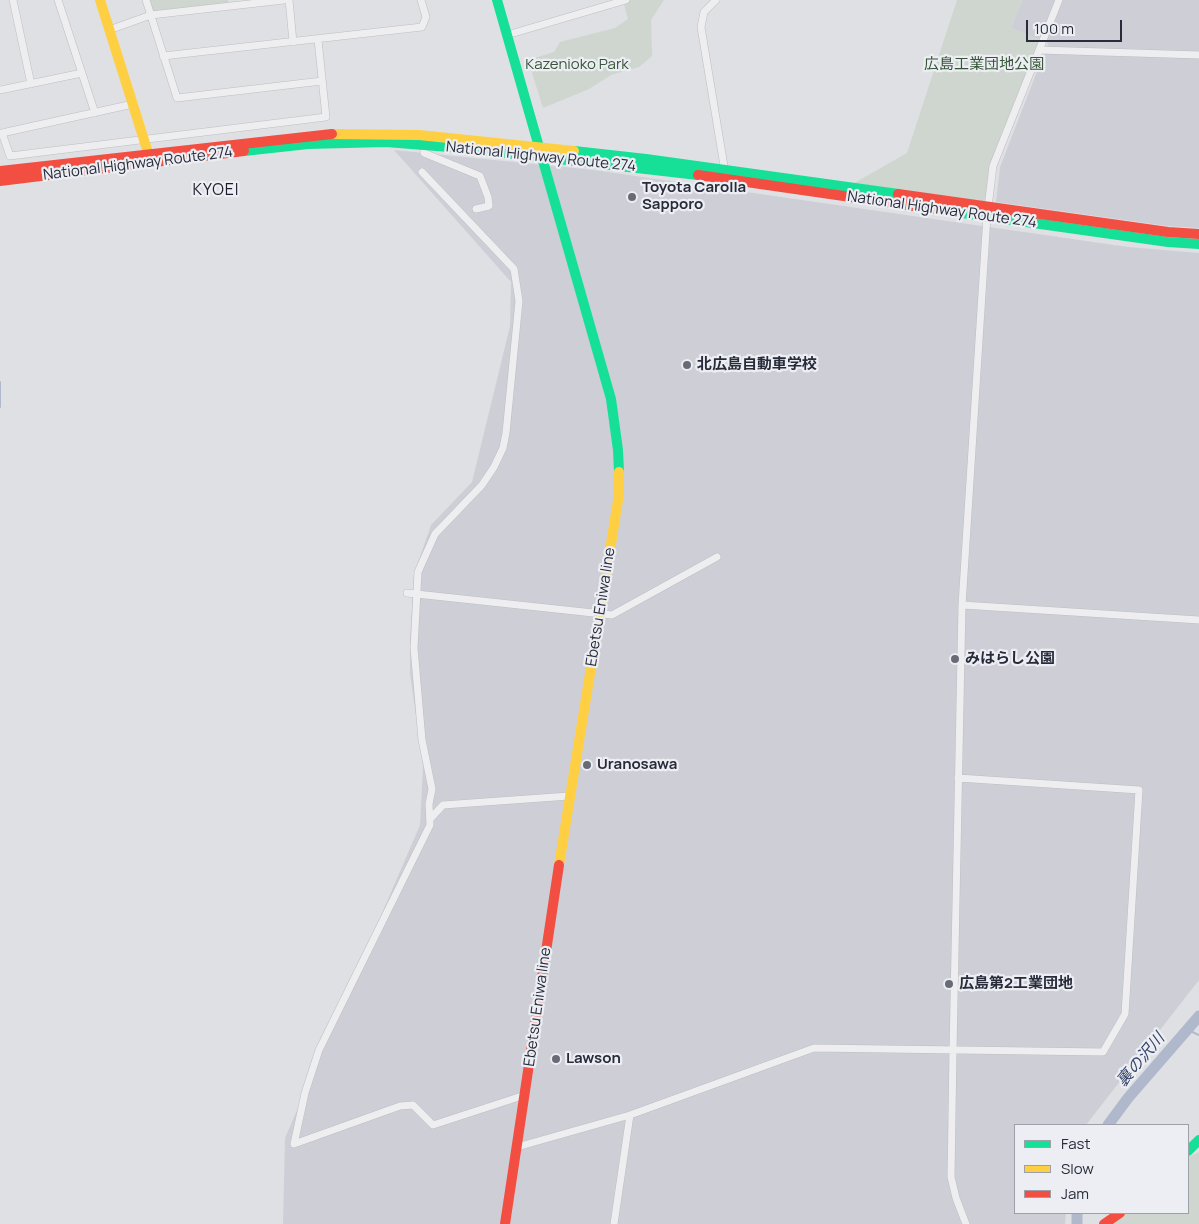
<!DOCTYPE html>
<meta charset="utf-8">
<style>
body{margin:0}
#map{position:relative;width:1199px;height:1224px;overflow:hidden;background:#dfe0e3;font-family:Manrope,sans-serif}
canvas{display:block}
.legend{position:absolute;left:1014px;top:1124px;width:175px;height:90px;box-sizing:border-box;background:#eceef3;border:1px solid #9ea0a9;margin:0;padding:6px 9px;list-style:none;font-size:15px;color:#282c3a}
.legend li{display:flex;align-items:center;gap:10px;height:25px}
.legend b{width:25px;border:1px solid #9ea0a9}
.scale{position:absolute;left:1026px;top:20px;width:96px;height:22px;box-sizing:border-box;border:2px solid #282c3a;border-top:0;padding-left:6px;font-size:15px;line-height:18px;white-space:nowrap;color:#282c3a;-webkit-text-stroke:4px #eceef3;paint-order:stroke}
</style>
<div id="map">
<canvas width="1199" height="1224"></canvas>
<ul class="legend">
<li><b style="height:6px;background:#16e098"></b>Fast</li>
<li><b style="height:6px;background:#ffcf43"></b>Slow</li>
<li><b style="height:6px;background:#f24e42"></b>Jam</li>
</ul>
<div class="scale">100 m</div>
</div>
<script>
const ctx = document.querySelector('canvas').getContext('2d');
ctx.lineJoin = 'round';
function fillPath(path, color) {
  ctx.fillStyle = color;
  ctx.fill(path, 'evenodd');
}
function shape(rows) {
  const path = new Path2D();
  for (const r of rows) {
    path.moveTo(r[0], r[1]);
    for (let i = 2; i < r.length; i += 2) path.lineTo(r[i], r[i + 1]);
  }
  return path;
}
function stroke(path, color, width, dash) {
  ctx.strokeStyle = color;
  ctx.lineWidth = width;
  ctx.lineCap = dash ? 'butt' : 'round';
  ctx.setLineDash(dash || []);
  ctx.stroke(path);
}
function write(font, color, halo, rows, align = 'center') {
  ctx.font = font + ' Manrope,"Noto Sans JP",sans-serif';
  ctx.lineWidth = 4.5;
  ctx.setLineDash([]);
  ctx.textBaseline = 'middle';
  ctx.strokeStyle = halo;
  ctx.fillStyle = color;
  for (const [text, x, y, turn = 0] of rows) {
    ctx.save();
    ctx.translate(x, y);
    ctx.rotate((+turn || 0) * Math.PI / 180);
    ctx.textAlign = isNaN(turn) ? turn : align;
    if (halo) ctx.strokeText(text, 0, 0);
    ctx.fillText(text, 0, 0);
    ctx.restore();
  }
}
const built = shape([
 [1022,0,1199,0,1199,228,1167,226,996,202,1000,167,1048,43,1011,28],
 [394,150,594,170,1128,247,1199,253,1199,980,1086,1125,1015,1125,1015,1213,1066,1213,1065,1224,283,1224,285,1138,420,825,423,766,410,674,410,638,414,574,431,525,472,482,510,326,511,282]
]);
const green = shape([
 [146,0,228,0,229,6,151,15],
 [627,0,664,0,651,20,652,56,639,67,611,75,589,89,543,108,528,60,554,52,560,42,615,28,628,19,624,4],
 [957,0,1022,0,1011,28,1043,41,994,166,988,206,849,186,907,153],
 [1199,1152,1199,1224,1113,1224,1126,1213,1188,1213,1188,1157]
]);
const stream = shape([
 [0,382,0,407],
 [1186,1029,1199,1035]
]);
const river = shape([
 [1108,1125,1128,1098,1199,1016],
 [1077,1213,1077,1224]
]);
const street = shape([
 [13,0,31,84],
 [58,0,95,113],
 [146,0,177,98,322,81],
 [289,0,293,42],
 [716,0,704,12,701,27,725,172],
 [109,30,151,15,284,0],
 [507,35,626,0],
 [1039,50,1199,55],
 [163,56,422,27,426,17,421,0],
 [0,90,82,73],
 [133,104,2,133,10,156,326,117,318,40],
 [424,145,424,153,480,176,488,197,489,206,476,209],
 [422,172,514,269,519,301,506,433,503,448,494,467,482,485,435,534,418,572,414,648,422,740,432,789,429,804,430,825,319,1050,305,1093,294,1144,400,1106,413,1105,433,1125,525,1095],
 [407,593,612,615,717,557],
 [962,605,1199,620],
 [430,819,443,805,569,796],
 [517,1147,630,1115],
 [614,1224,630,1115,814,1048,1103,1052,1125,1014,1139,790,958,778],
 [966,1224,956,1198,951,1177,953,1051,962,605,987,216,993,166,1059,0]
]);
const fast = shape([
 [497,0,611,399,618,450,619,472],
 [244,151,308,144,386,142,462,148,698,175],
 [574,151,646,159,898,194],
 [941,210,1168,242,1199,244],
 [1188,1151,1199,1140]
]);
const slow = shape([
 [100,0,150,159],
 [332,134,419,135,574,151],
 [559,865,619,494,619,472]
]);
const jam = shape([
 [0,171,332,134],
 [698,175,941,210],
 [0,181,244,151],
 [898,194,1168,232,1199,234],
 [505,1224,559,865],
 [1104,1224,1120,1213]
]);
const markers = [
 [632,197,5,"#686b75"],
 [687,365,5,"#686b75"],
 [955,659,5,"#686b75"],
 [587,765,5,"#686b75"],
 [949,984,5,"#686b75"],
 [556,1059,5,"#686b75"]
];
const parkNames = [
 ["Kazenioko Park",577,65],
 ["広島工業団地公園",984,65]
];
const streetNames = [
 ["National Highway Route 274",541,157,6],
 ["National Highway Route 274",138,164,-7],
 ["National Highway Route 274",942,210,8],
 ["Ebetsu Eniwa line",601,607,-81],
 ["Ebetsu Eniwa line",538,1007,-82]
];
const poiNames = [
 ["Toyota Carolla",642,188],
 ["Sapporo",642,205],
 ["北広島自動車学校",697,365],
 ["みはらし公園",965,659],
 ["Uranosawa",597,765],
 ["広島第2工業団地",959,984],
 ["Lawson",566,1059]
];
const neighbourhoodNames = [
 ["KYOEI",216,191]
];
const waterNames = [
 ["裏の沢川",1141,1060,-50]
];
fillPath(built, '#cecfd6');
fillPath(green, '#ced6cf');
stroke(stream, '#b0b8cc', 2);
stroke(river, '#b0b8cc', 11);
stroke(street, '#bdbec1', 8);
stroke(street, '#eeeef0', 7);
stroke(fast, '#16e098', 10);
stroke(slow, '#ffcf43', 10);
stroke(jam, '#f24e42', 10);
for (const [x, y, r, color] of markers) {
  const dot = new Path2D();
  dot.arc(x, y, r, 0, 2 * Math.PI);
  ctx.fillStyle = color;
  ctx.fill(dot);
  stroke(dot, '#eceef3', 2);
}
write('15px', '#375537', '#eceef3', parkNames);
write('15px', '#282c3a', '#eceef3', streetNames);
write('bold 15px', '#282c3a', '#eceef3', poiNames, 'left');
ctx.letterSpacing = '1px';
write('16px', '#1b1d2b', '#eceef3', neighbourhoodNames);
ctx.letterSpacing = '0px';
write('italic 16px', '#37456a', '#eceef3', waterNames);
</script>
